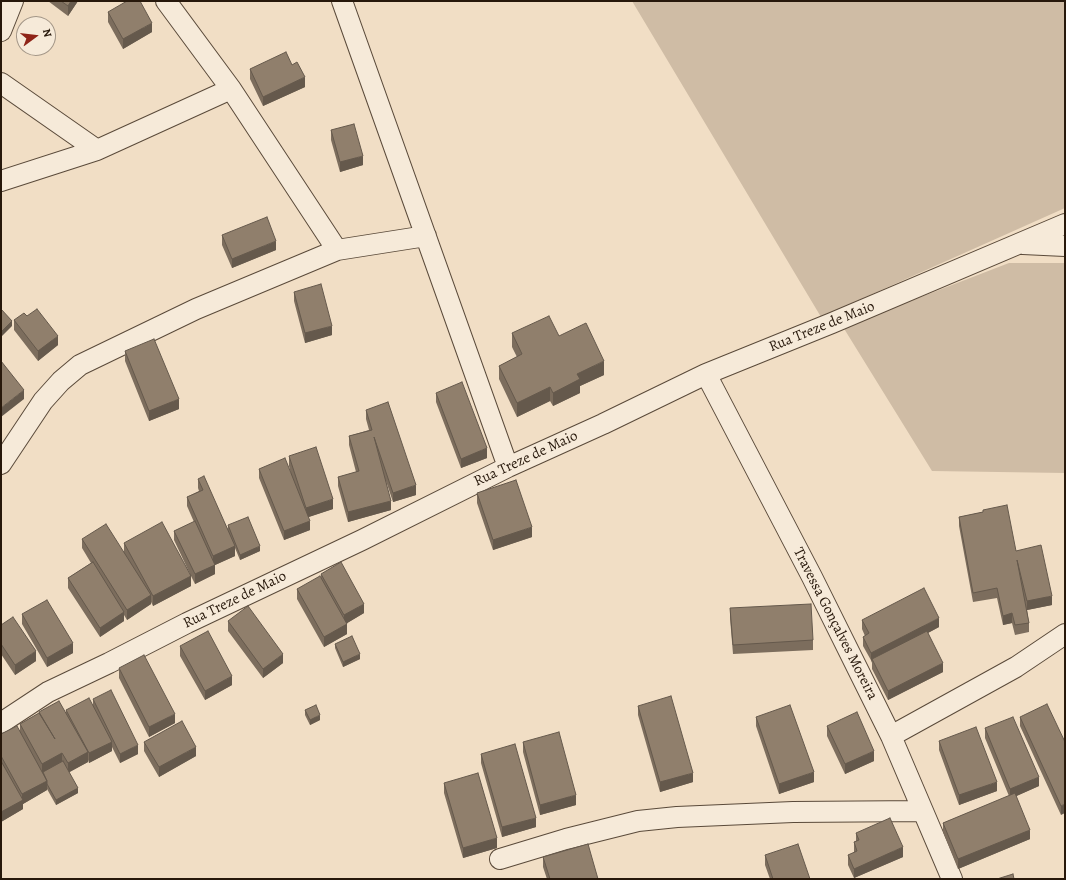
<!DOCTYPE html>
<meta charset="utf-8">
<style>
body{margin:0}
#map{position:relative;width:1066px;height:880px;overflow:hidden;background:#f1dec5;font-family:Alegreya,serif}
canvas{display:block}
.frame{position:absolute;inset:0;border:2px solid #27180b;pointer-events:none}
.north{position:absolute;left:16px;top:16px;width:40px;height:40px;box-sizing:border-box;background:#f6ead9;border:1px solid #a39687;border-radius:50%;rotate:75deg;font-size:11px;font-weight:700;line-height:16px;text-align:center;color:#27180b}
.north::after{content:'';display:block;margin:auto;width:14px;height:18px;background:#8f2418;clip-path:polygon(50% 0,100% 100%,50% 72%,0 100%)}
</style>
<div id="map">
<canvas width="1066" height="880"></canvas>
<div class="frame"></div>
<div class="north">N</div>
</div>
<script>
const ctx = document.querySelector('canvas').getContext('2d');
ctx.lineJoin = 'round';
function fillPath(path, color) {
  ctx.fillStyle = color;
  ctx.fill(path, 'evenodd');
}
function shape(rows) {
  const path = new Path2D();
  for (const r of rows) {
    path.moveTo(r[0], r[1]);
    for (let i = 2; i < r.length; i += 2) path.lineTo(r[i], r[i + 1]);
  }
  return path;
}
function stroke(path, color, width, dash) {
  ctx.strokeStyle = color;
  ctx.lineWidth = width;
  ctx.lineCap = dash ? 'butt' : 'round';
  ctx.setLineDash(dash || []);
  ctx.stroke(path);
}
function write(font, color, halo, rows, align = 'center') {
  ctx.font = font + ' Alegreya,serif';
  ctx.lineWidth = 3.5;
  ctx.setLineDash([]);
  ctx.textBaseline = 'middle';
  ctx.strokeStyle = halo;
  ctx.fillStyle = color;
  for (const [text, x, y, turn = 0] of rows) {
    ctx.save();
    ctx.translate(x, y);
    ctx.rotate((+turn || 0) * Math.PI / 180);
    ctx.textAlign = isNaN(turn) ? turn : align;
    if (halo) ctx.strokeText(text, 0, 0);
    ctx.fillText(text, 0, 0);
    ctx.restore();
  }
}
const green = shape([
 [632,1,1065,1,1065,208,821,317],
 [1009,263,1065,263,1065,473,932,471,843,327]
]);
const street = shape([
 [166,1,231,89,337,250],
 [342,1,508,467],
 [1,31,13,1],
 [1,83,97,150,231,89],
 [1,181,97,150],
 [1023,244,1065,246],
 [706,374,812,577,891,736,952,879],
 [1,464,43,401,61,381,80,365,196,309,337,250,426,236],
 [1,723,48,692,109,663,187,623,362,540,508,467,603,424,706,374,832,323,1065,224],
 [891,736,1016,667,1065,634],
 [500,859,566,839,638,821,677,817,793,812,923,811]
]);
const wall = shape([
 [48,1,78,1,68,16],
 [108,12,152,32,123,49,108,22],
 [292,65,305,87,263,106,250,79,250,69],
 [331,130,363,165,340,172,331,140],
 [222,235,276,250,232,268,222,245],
 [294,292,332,335,305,343,294,301],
 [27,316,58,345,38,361,14,330,14,320],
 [512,333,559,336,604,375,580,386,580,393,553,406,550,401,517,417,499,379,499,366,517,357,512,347],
 [125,351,179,409,149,421,125,361],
 [436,393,487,458,461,468,436,402],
 [366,410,416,495,393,502,386,481,391,510,348,522,338,486,338,477,356,472,349,445,349,436,369,430,366,419],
 [289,456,333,509,308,517,310,530,284,540,259,478,259,469,291,474,289,466],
 [198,479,228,529,228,525,260,551,240,560,235,548,235,556,215,565,215,574,195,584,191,576,191,586,153,606,151,602,151,604,127,620,124,615,124,621,100,637,68,588,68,578,91,563,82,548,82,539,124,552,124,543,190,574,174,540,174,531,194,522,187,506,187,497,199,491,198,488],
 [477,493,532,537,493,550,477,503],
 [983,510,1016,551,1052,605,1027,610,1029,623,1029,632,1015,635,1012,623,1003,625,997,598,973,602,959,526,959,517,983,512],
 [321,574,364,613,347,623,347,634,324,647,297,599,297,589,321,578],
 [730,608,813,640,813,650,733,654,730,618],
 [22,614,73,653,47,667,22,624],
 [862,620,939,627,928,633,943,672,888,700,872,669,872,662,863,646,863,637,865,636,862,629],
 [228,621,283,663,263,678,228,631],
 [1,625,36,661,15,675,1,654],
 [335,644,360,659,343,667,335,648],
 [180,646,232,685,205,700,180,656],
 [119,668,175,723,149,737,119,678],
 [93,699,138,754,120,763,112,747,112,751,89,763,88,760,88,762,69,772,78,793,56,805,47,789,47,790,23,804,23,809,1,822,1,734,20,731,20,724,39,714,39,712,66,712,66,710,93,705],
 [638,706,693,782,660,792,638,715],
 [305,710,320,720,310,725,305,715],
 [756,717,814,782,779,794,756,726],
 [1020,717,1065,742,1061,815,1020,726],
 [827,726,874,761,845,774,827,736],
 [985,728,1039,786,1016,796,1030,839,958,869,943,832,943,823,1009,796,985,738],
 [939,741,997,791,959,805,939,750],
 [144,742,196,756,159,777,144,751],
 [523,742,576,805,540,815,523,752],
 [481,754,536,827,502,837,481,763],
 [444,783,497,848,463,858,444,793],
 [856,833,903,857,854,878,848,865,848,855,854,853,854,842,856,841],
 [765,855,810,879,770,879,765,865],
 [543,857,598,879,547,879,543,867]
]);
const shadedWall = shape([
 [71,1,78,1,68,16,68,6],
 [152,23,152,32,123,49,123,39],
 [305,77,305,87,263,106,263,97],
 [363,156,363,165,340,172,340,162],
 [276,241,276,250,232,268,232,259],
 [12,321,12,326,1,337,1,332],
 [332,326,332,335,305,343,305,333],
 [58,336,58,345,38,361,38,351],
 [604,361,604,375,580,386,580,393,553,406,553,393,577,374],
 [550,387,550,401,517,417,517,403],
 [24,390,24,399,1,417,1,408],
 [179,399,179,409,149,421,149,411],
 [487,448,487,458,461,468,461,459],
 [416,485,416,495,393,502,393,493],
 [333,499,333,509,306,518,306,508],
 [391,501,391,510,348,522,348,512],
 [310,521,310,530,284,540,284,531],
 [532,527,532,537,493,550,493,540],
 [235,546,235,556,215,565,215,574,195,584,195,574,213,565,213,556],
 [260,546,260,551,240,560,240,555],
 [191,576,191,586,153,606,153,596],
 [151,595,151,604,127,620,127,610],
 [1052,596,1052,605,1027,610,1027,601],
 [364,604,364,613,344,625,344,615],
 [124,612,124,621,100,637,100,628],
 [1012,613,1012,623,1003,625,1003,616],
 [939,618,939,627,873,662,872,659,871,663,871,653],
 [347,624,347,634,324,647,324,637],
 [73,643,73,653,47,667,47,658],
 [36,651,36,661,15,675,15,665],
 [283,654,283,663,263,678,263,669],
 [360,654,360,659,343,667,343,662],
 [943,663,943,672,888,700,888,691],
 [232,676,232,685,205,700,205,691],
 [175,714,175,723,149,737,149,727],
 [320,715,320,720,310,725,310,720],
 [112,742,112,751,89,763,89,753],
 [138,745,138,754,120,763,120,754],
 [196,747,196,756,159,777,159,767],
 [874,751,874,761,845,774,845,764],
 [88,752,88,762,68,773,68,763],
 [62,753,62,762,42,773,42,764],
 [814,772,814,782,779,794,779,784],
 [693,773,693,782,660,792,660,782],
 [1039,777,1039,786,1010,799,1010,789],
 [47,781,47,790,23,804,23,809,1,822,1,812,22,800,22,794],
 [997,782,997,791,959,805,959,795],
 [78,788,78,793,56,805,56,800],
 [576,795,576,805,540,815,540,805],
 [1065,804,1065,813,1061,815,1061,806],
 [536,818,536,827,502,837,502,827],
 [1030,830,1030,839,958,869,958,859],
 [497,838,497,848,463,858,463,848],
 [903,847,903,857,854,878,854,869]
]);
const building = shape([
 [61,1,71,1,68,6,61,1],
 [127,1,140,1,152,23,123,39,108,12,127,1],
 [286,52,292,65,297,62,305,77,263,97,250,69,286,52],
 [354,124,363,156,340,162,331,130,354,124],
 [267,217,276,241,232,259,222,235,267,217],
 [321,284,332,326,305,333,294,292,321,284],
 [1,309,12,321,1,332,1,309],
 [37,309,58,336,38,351,14,320,24,313,27,316,37,309],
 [549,316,559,336,586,323,604,361,577,374,580,379,553,393,550,387,517,403,499,366,522,354,512,333,549,316],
 [154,339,179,399,149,411,125,351,154,339],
 [1,361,24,390,1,408,1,361],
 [462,382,487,448,461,459,436,393,462,382],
 [388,402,416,485,393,493,374,437,391,501,348,512,338,477,359,471,349,436,372,430,366,410,388,402],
 [316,447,333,499,306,508,289,456,316,447],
 [285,458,310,521,284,531,259,469,285,458],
 [204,476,235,546,213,556,187,497,203,490,198,479,204,476],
 [516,480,532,527,493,540,477,493,516,480],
 [1007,505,1016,551,1041,545,1052,596,1027,601,1017,560,1029,623,1015,625,1012,613,1003,616,997,588,973,593,959,517,983,512,983,510,1007,505],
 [248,517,260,546,240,555,228,525,248,517],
 [195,521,215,565,195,574,174,531,195,521],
 [162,522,191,576,153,596,124,543,162,522],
 [106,524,151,595,127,610,82,539,106,524],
 [93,562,124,612,100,628,68,578,93,562],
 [341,562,364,604,344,615,321,574,341,562],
 [320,576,347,624,324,637,297,589,320,576],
 [924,588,939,618,871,653,863,637,869,633,862,620,924,588],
 [47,600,73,643,47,658,22,614,47,600],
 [811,604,813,640,733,645,730,608,811,604],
 [248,606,283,654,263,669,228,621,248,606],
 [13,617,36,651,15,665,1,644,1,625,13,617],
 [208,631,232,676,205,691,180,646,208,631],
 [927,631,943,663,888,691,872,659,927,631],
 [352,636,360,654,343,662,335,644,352,636],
 [144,655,175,714,149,727,119,668,144,655],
 [111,690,138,745,120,754,93,699,111,690],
 [671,696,693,773,660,782,638,706,671,696],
 [89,698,112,742,89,753,66,710,89,698],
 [59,701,88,752,68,763,62,753,42,764,20,724,39,713,55,739,39,712,59,701],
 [1047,704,1065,742,1065,804,1061,806,1020,717,1047,704],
 [316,705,320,715,310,720,305,710,316,705],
 [790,705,814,772,779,784,756,717,790,705],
 [857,712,874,751,845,764,827,726,857,712],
 [1013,717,1039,777,1010,789,985,728,1013,717],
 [182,721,196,747,159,767,144,742,182,721],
 [17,726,47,781,22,794,1,756,1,734,17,726],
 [976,727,997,782,959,795,939,741,976,727],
 [559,732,576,795,540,805,523,742,559,732],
 [515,744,536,818,502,827,481,754,515,744],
 [1,761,23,800,1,812,1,761],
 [63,761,78,788,56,800,47,784,47,781,43,772,63,761],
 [478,773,497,838,463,848,444,783,478,773],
 [1015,793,1030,830,958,859,943,823,1015,793],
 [890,818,903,847,854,869,848,855,857,851,854,842,859,840,856,833,890,818],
 [588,844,598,879,550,879,543,857,588,844],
 [798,844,810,879,773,879,765,855,798,844],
 [1013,874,1014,879,997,879,1013,874]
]);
const streetNames = [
 ["Rua Treze de Maio",822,327,-22],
 ["Rua Treze de Maio",526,459,-25],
 ["Rua Treze de Maio",235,600,-26],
 ["Travessa Gonçalves Moreira",835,624,63]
];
fillPath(green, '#cfbca5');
stroke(street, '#5a4a3a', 22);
stroke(street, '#f6ead9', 20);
fillPath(wall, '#7c6d5d');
fillPath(shadedWall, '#65594c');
fillPath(building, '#907f6c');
stroke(building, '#65594c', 1);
write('15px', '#27180b', '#f6ead9', streetNames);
</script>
